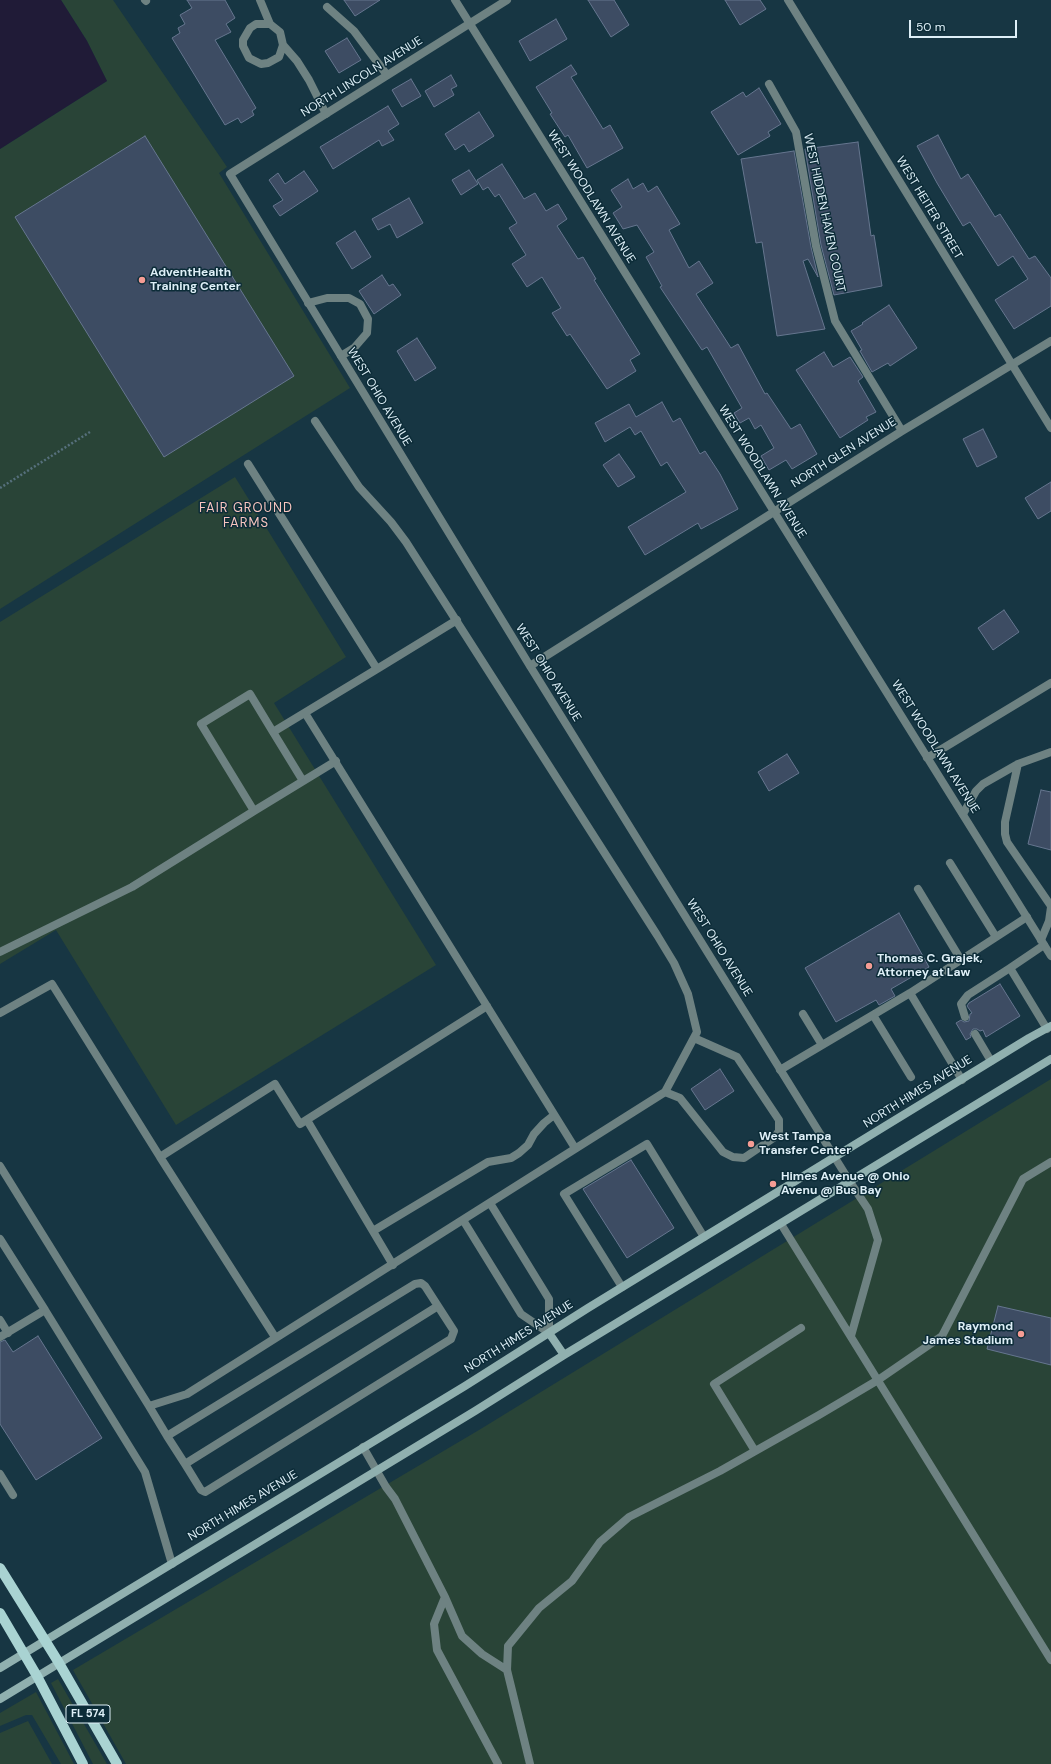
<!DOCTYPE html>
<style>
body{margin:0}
#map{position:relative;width:1051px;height:1764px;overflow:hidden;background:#173643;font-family:"DM Sans",sans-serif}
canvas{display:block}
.scale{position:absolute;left:909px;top:20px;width:108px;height:18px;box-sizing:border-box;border:2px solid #deeff7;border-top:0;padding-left:5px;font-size:12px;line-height:14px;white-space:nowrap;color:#deeff7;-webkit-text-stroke:3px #0c2c38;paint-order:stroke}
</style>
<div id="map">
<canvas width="1051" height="1764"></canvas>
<div class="scale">50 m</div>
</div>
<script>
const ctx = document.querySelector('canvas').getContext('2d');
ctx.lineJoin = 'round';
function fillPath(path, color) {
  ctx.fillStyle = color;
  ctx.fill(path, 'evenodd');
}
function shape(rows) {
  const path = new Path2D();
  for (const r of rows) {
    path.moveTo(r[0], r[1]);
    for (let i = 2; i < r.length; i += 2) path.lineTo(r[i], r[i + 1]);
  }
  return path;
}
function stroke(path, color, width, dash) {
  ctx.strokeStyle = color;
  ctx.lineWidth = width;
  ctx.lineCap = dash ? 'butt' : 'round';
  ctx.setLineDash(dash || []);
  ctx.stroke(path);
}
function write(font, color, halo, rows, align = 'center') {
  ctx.font = font + ' "DM Sans",sans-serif';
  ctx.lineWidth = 3;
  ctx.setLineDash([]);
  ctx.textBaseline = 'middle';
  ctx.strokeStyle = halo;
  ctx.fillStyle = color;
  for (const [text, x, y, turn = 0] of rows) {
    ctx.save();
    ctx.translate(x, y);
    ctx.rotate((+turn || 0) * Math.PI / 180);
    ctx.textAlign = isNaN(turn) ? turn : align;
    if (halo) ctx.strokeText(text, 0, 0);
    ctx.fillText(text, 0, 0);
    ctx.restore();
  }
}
const green = shape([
 [61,0,113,0,227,167,219,173,350,388,0,609,0,149,107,81,87,41],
 [235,477,346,657,274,703,436,965,176,1125,56,930,0,964,0,622],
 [1051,1079,1051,1764,126,1764,73,1670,479,1430],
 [58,1679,107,1764,93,1764,51,1683],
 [36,1692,74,1764,61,1764,32,1715,26,1715,0,1726,0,1713],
 [28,1721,52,1764,0,1764,0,1733]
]);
const water = shape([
 [0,0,61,0,87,41,107,81,0,149]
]);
const building = shape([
 [187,0,225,0,235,18,226,24,231,32,215,40,256,108,252,111,254,115,241,123,238,118,225,125,172,38,180,33,178,28,185,24,180,15,192,8,187,0],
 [344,0,380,0,355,16,344,0],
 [588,0,614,0,629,25,611,37,588,0],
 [725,0,760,0,766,9,740,25,725,0],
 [556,19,567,39,530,61,519,41,556,19],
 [347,38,361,60,339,73,325,51,347,38],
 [571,65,577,74,571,77,603,129,610,125,623,148,587,168,568,135,565,137,550,114,552,113,536,87,571,65],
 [451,75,457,86,451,89,454,95,434,107,425,91,451,75],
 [411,79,421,96,402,107,392,90,411,79],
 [759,88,781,124,768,132,770,136,738,155,711,112,743,92,746,97,759,88],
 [388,106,399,124,388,131,394,140,382,146,379,140,333,169,320,147,388,106],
 [479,112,494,136,469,152,464,144,455,150,445,134,479,112],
 [938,135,961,179,968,174,995,217,1000,214,1029,259,1035,256,1051,278,1051,306,1014,329,995,300,1028,279,1013,256,998,266,970,222,963,226,937,183,917,146,938,135],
 [145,136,294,376,164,457,15,217,145,136],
 [858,142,871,236,874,235,882,286,834,295,821,245,805,149,858,142],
 [794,151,811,247,818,277,808,259,803,261,825,329,777,336,762,242,756,243,741,159,794,151],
 [502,164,524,199,535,193,546,211,558,204,567,219,557,226,578,259,583,257,596,279,594,280,640,354,630,360,636,371,607,389,570,334,567,336,552,313,561,308,542,277,527,287,512,264,526,255,509,228,517,223,499,194,495,197,488,187,483,190,477,180,502,164],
 [469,170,478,184,461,195,452,180,469,170],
 [304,171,318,191,280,216,273,206,283,200,269,180,278,173,285,184,304,171],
 [628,179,633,189,643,183,648,192,657,186,680,224,669,230,689,268,699,261,713,283,696,294,731,348,738,344,765,394,767,393,791,429,800,424,817,454,792,469,786,460,769,470,761,456,774,448,761,425,755,429,749,418,740,423,734,413,742,408,707,347,702,350,660,287,662,286,646,257,654,252,637,225,623,229,613,213,622,207,611,190,628,179],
 [409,198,423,223,397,238,390,224,378,230,372,219,409,198],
 [355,231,371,257,352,269,336,243,355,231],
 [382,275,389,286,393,284,401,295,374,314,359,291,382,275],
 [889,305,917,348,890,366,888,363,872,372,860,351,862,350,851,331,863,324,862,323,889,305],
 [417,338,436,368,415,381,397,351,417,338],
 [824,352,833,367,850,357,863,377,858,381,876,412,866,417,868,420,840,438,796,370,824,352],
 [662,402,673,422,680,418,700,454,705,451,720,474,738,509,701,529,698,523,645,555,628,527,686,492,667,462,661,466,641,431,635,435,630,427,605,442,595,423,629,404,636,417,662,402],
 [983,429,997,457,977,467,963,439,983,429],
 [619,454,635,477,618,487,603,465,619,454],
 [1051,482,1051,511,1038,519,1025,498,1051,482],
 [1004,610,1019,632,993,650,978,628,1004,610],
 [787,754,799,773,769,791,758,772,787,754],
 [1041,790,1051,792,1051,850,1028,844,1041,790],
 [899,913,929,967,891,989,895,996,879,1005,876,1000,836,1022,805,968,899,913],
 [1000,984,1020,1016,986,1037,983,1030,980,1031,977,1029,973,1029,970,1034,971,1037,966,1040,956,1023,961,1020,964,1022,969,1021,970,1014,972,1013,967,1006,969,1003,1000,984],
 [720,1069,734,1091,705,1110,691,1089,720,1069],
 [631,1160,674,1228,627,1258,583,1189,631,1160],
 [998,1306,1051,1318,1051,1365,987,1349,998,1306],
 [38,1336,102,1438,36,1480,0,1424,0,1342,5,1340,13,1352,38,1336]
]);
const path = shape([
 [0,488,90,432]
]);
const lane = shape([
 [145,0,146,1],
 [260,0,270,24,280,32,283,45,279,57,268,63,261,64,249,58,243,46,243,40,250,28,256,24,270,24],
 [327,7,354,31,387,75],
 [283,45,297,61,309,80,326,114],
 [308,303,327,298,349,298,360,304,368,319,367,333,354,348,341,356],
 [248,464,377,669,273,732,250,694,201,724,254,811,336,761],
 [377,669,457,620],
 [305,713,575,1148],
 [273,732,303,781],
 [1018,764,1005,822,1005,834,1007,842,1051,906],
 [963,814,976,791,983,784,1018,764,1051,752],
 [950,863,996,937],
 [918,889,961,960],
 [1041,940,1049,921,1051,907],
 [1044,945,1010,968,1047,1029],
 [0,952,132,887,254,811],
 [0,1013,52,984,160,1157,275,1084,300,1124,487,1006],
 [803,1014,822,1045],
 [873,1015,911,1077],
 [965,1017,961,1004,968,995,1010,968],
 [975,1034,991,1061],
 [780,1070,910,993],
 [962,1080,910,993,1027,917],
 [665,1092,680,1098,723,1152,733,1157,744,1158,775,1137,779,1131,779,1120,737,1057,694,1038],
 [307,1120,393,1265],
 [160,1157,275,1337],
 [0,1166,149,1406,187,1394,665,1092,697,1032,688,994,674,963,657,935,406,542,391,522,359,487,315,421],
 [850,1182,868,1209,878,1240,851,1336],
 [490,1203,549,1299,549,1333],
 [463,1220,521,1314,549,1333],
 [781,1224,1051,1660],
 [373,1231,488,1162,511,1158,519,1153,528,1145,534,1134,544,1123,554,1115],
 [0,1239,45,1310],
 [622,1287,564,1194,647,1144,704,1237],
 [0,1320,8,1333],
 [0,1337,45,1310,145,1472,172,1564],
 [149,1406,167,1436,185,1464,201,1490,205,1492,451,1339,454,1331,425,1286,421,1283,415,1284,167,1436],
 [363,1447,386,1487,395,1499,445,1597],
 [755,1451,714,1384,801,1328],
 [185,1464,438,1306],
 [0,1474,13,1495],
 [498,1764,437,1650,434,1624,445,1597,462,1636,482,1654,507,1670],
 [530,1764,507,1670,508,1646,539,1608,572,1581,600,1542,629,1517,720,1471,819,1415,878,1380,942,1336,1023,1179,1051,1162]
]);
const street = shape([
 [455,0,1051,956],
 [507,0,230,174,530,666,850,1182],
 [788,0,1051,428],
 [769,84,796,132,816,246,835,321,902,431],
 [530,666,902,431,1051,341],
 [927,758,1051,683]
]);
const secondary = shape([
 [549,1333,564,1355],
 [0,1668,465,1386,588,1308,1029,1038,1051,1026],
 [0,1699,475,1411,564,1355,1051,1059]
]);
const primary = shape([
 [0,1568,59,1663,117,1764],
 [0,1613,37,1676,83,1764]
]);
const markers = [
 [142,280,4,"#f59c94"],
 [869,966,4,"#f59c94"],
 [751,1144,4,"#f59c94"],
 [773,1184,4,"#f59c94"],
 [1021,1334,4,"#f59c94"]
];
const shields = [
 [88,1714,44]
];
const shieldNames = [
 ["FL 574",88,1714]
];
const streetNames = [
 ["NORTH LINCOLN AVENUE",362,77,-32],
 ["WEST WOODLAWN AVENUE",591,197,58],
 ["WEST HEITER STREET",929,208,59],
 ["WEST HIDDEN HAVEN COURT",824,213,78],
 ["WEST OHIO AVENUE",379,397,59],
 ["NORTH GLEN AVENUE",844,453,-32],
 ["WEST WOODLAWN AVENUE",762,472,58],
 ["WEST OHIO AVENUE",548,673,58],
 ["WEST WOODLAWN AVENUE",935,747,58],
 ["WEST OHIO AVENUE",719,948,58],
 ["NORTH HIMES AVENUE",918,1092,-32],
 ["NORTH HIMES AVENUE",519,1337,-32],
 ["NORTH HIMES AVENUE",243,1506,-31]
];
const poiNames = [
 ["AdventHealth",150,273],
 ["Training Center",150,287],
 ["Thomas C. Grajek,",877,959],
 ["Attorney at Law",877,973],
 ["West Tampa",759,1137],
 ["Transfer Center",759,1151],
 ["Himes Avenue @ Ohio",781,1177],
 ["Avenu @ Bus Bay",781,1191],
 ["Raymond",1013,1327,"right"],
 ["James Stadium",1013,1341,"right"]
];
const neighbourhoodNames = [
 ["FAIR GROUND",246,509],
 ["FARMS",246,524]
];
fillPath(green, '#294437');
fillPath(water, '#201b37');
fillPath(building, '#3d4c63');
stroke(building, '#66768f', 1);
stroke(path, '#56707c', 2.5, [2, 2]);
stroke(lane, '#6e8282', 8);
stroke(street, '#6e8282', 8);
stroke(secondary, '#90b0af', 8);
stroke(primary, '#a9d3d2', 10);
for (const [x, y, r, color] of markers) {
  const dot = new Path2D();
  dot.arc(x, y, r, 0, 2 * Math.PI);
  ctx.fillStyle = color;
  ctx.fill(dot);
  stroke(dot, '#0c2c38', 1.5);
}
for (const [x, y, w] of shields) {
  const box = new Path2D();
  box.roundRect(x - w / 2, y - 9, w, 18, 3);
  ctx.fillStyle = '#0c2c38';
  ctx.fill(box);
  stroke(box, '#deeff7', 1);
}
write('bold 11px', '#deeff7', null, shieldNames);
write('12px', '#deeff7', '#0c2c38', streetNames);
write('bold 12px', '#deeff7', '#0c2c38', poiNames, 'left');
ctx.letterSpacing = '1px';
write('13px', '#f8c5bf', '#0c2c38', neighbourhoodNames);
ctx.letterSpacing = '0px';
</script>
